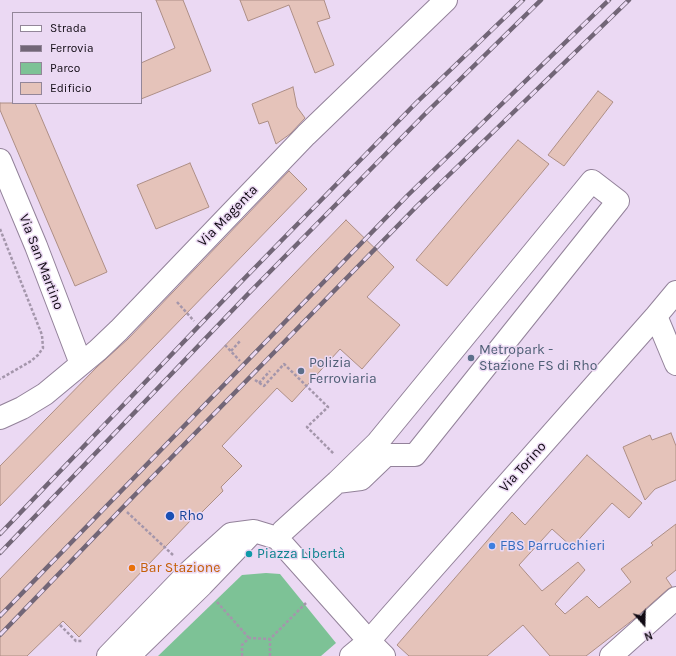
<!DOCTYPE html>
<meta charset="utf-8">
<style>
body{margin:0}
#map{position:relative;width:676px;height:656px;overflow:hidden;background:#ebd9f3;font-family:Karla,sans-serif}
canvas{display:block}
.legend{position:absolute;left:12px;top:12px;width:130px;height:92px;box-sizing:border-box;background:#ebd9f3;border:1px solid #938699;margin:0;padding:5px 7px;list-style:none;font-size:12px;color:#100a13}
.legend li{display:flex;align-items:center;gap:8px;height:20px}
.legend b{width:20px;border:1px solid #938699}
.north{position:absolute;left:624px;top:604px;width:40px;height:40px;-webkit-text-stroke:3px #ebd9f3;paint-order:stroke;rotate:160deg;font-size:11px;font-weight:700;line-height:16px;text-align:center;color:#100a13}
.north::after{content:'';display:block;margin:auto;width:14px;height:18px;background:#100a13;clip-path:polygon(50% 0,100% 100%,50% 72%,0 100%)}
</style>
<div id="map">
<canvas width="676" height="656"></canvas>
<ul class="legend">
<li><b style="height:5px;background:#fff"></b>Strada</li>
<li><b style="height:5px;background:#726677"></b>Ferrovia</li>
<li><b style="height:11px;background:#7dc296"></b>Parco</li>
<li><b style="height:11px;background:#e5c3ba"></b>Edificio</li>
</ul>
<div class="north">N</div>
</div>
<script>
const ctx = document.querySelector('canvas').getContext('2d');
ctx.lineJoin = 'round';
function fillPath(path, color) {
  ctx.fillStyle = color;
  ctx.fill(path, 'evenodd');
}
function shape(rows) {
  const path = new Path2D();
  for (const r of rows) {
    path.moveTo(r[0], r[1]);
    for (let i = 2; i < r.length; i += 2) path.lineTo(r[i], r[i + 1]);
  }
  return path;
}
function stroke(path, color, width, dash) {
  ctx.strokeStyle = color;
  ctx.lineWidth = width;
  ctx.lineCap = dash ? 'butt' : 'round';
  ctx.setLineDash(dash || []);
  ctx.stroke(path);
}
function write(font, color, halo, rows, align = 'center') {
  ctx.font = font + ' Karla,sans-serif';
  ctx.lineWidth = 3;
  ctx.setLineDash([]);
  ctx.textBaseline = 'middle';
  ctx.strokeStyle = halo;
  ctx.fillStyle = color;
  for (const [text, x, y, turn = 0] of rows) {
    ctx.save();
    ctx.translate(x, y);
    ctx.rotate((+turn || 0) * Math.PI / 180);
    ctx.textAlign = isNaN(turn) ? turn : align;
    if (halo) ctx.strokeText(text, 0, 0);
    ctx.fillText(text, 0, 0);
    ctx.restore();
  }
}
const green = shape([
 [266,573,280,574,336,643,321,656,158,656,242,575]
]);
const building = shape([
 [156,0,183,0,211,71,141,99,141,63,175,48,156,0],
 [240,0,324,0,330,18,317,22,334,65,315,73,289,5,248,21,240,0],
 [293,87,297,107,305,118,290,134,276,144,268,121,259,124,252,104,293,87],
 [598,91,613,102,564,166,548,155,598,91],
 [0,103,35,103,107,272,75,286,0,110,0,103],
 [518,140,549,164,447,286,416,260,518,140],
 [190,163,209,207,156,229,137,185,190,163],
 [289,171,307,189,0,506,0,466,97,367,128,339,289,171],
 [346,220,394,267,367,297,400,325,362,369,340,349,292,402,277,388,222,446,242,466,221,487,223,491,198,516,192,519,79,637,63,621,27,656,0,656,0,579,346,220],
 [671,433,676,446,676,480,655,489,645,500,623,447,650,435,652,440,671,433],
 [587,455,642,503,629,518,612,503,572,547,552,529,519,565,542,591,578,562,585,570,555,604,565,614,587,596,599,608,631,582,621,569,653,545,651,543,676,524,676,570,666,578,672,587,668,589,634,619,586,656,550,656,523,625,487,656,409,656,397,645,512,512,525,525,587,455]
]);
const path = shape([
 [0,229,42,335,43,348,38,355,31,361,0,379],
 [177,302,194,321],
 [225,345,240,361],
 [231,351,240,341],
 [255,380,264,386,284,364,328,407,307,427,334,454],
 [259,383,270,371],
 [127,512,173,555],
 [217,602,249,638],
 [60,625,76,641,82,641],
 [242,656,242,645,249,638,270,639],
 [270,656,270,639,306,603]
]);
const minor = shape([
 [0,160,36,246,81,364],
 [656,316,676,364],
 [0,418,22,408,45,394,98,350,119,330,306,135,446,0],
 [283,531,337,482,377,443,592,181,618,201,415,455,386,455,361,479,337,482],
 [108,656,189,572,231,534,254,531,277,538,369,641,384,656],
 [129,656,202,585,251,534],
 [351,656,369,641,389,618,656,316,676,292],
 [611,656,676,598]
]);
const rail = shape([
 [0,534,238,285,417,102,523,0],
 [0,553,248,294,427,112,541,0],
 [0,616,407,196,609,0],
 [0,635,128,502,417,206,629,0]
]);
const markers = [
 [471,358,4,"#5c6f8a"],
 [301,371,4,"#5c6f8a"],
 [170,516,5,"#1a4fb4"],
 [492,546,4,"#3f7fe0"],
 [249,554,4,"#0f9aa8"],
 [132,568,4,"#e8710a"]
];
const streetNames = [
 ["Via Magenta",228,216,-46],
 ["Via San Martino",41,262,69],
 ["Via Torino",523,467,-48]
];
const serviceNames = [
 ["Metropark -",479,350],
 ["Stazione FS di Rho",479,366],
 ["Polizia",309,363],
 ["Ferroviaria",309,379]
];
const transitNames = [
 ["Rho",179,516]
];
const shopNames = [
 ["FBS Parrucchieri",500,546]
];
const cultureNames = [
 ["Piazza Libertà",257,554]
];
const foodNames = [
 ["Bar Stazione",140,568]
];
fillPath(green, '#7dc296');
fillPath(building, '#e5c3ba');
stroke(building, '#ad8e85', 1);
stroke(minor, '#93829a', 24);
stroke(path, '#a496ab', 2.5, [3, 2]);
stroke(minor, '#fff', 22);
stroke(rail, '#726677', 4.5);
stroke(rail, '#ebd9f3', 3, [9]);
for (const [x, y, r, color] of markers) {
  const dot = new Path2D();
  dot.arc(x, y, r, 0, 2 * Math.PI);
  ctx.fillStyle = color;
  ctx.fill(dot);
  stroke(dot, '#ebd9f3', 1.5);
}
write('14px', '#100a13', '#ebd9f3', streetNames);
write('14px', '#4e5e75', '#ebd9f3', serviceNames, 'left');
write('14px', '#164399', '#ebd9f3', transitNames, 'left');
write('14px', '#366cbe', '#ebd9f3', shopNames, 'left');
write('14px', '#0d838f', '#ebd9f3', cultureNames, 'left');
write('14px', '#c56008', '#ebd9f3', foodNames, 'left');
</script>
